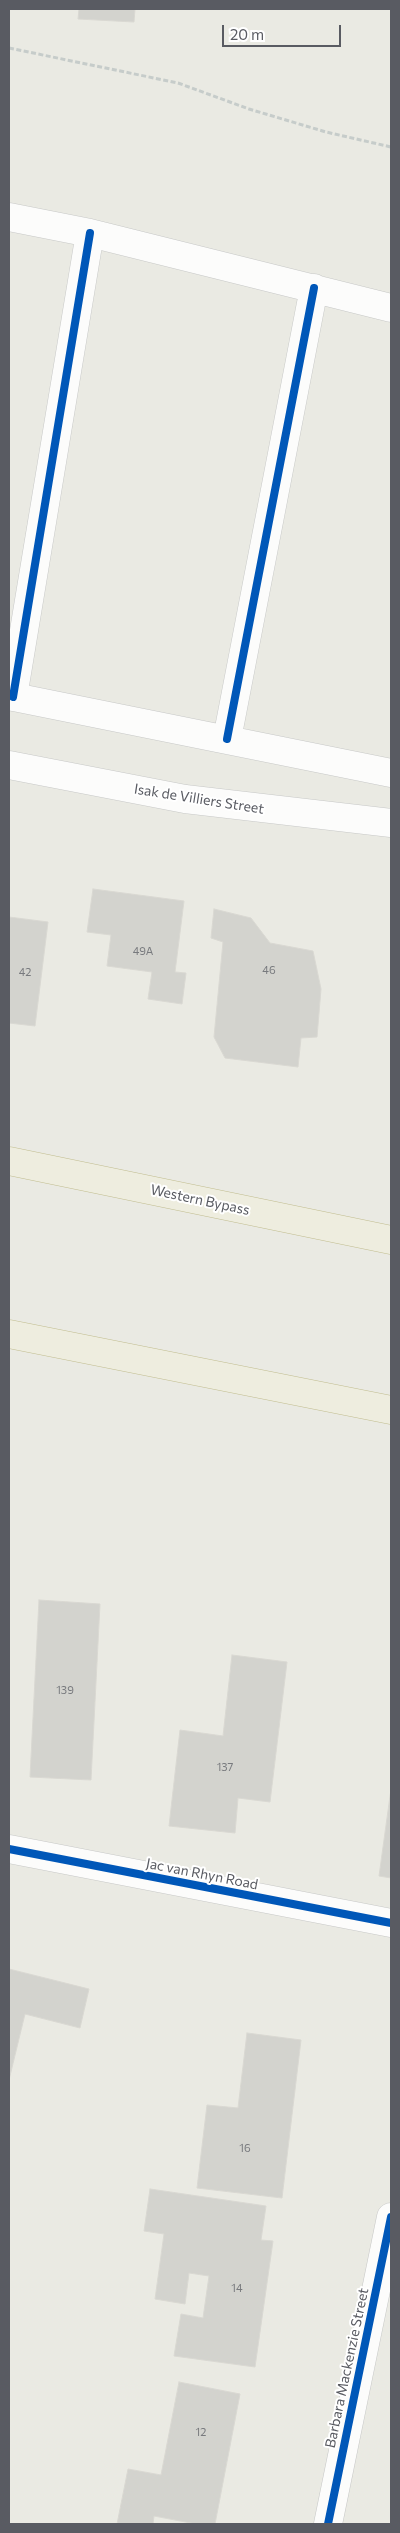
<!DOCTYPE html>
<style>
body{margin:0}
#map{position:relative;width:400px;height:2533px;overflow:hidden;background:#eaeae3;font-family:Commissioner,sans-serif}
canvas{display:block}
.frame{position:absolute;inset:0;border:10px solid #595b62;pointer-events:none}
.scale{position:absolute;left:222px;top:25px;width:119px;height:22px;box-sizing:border-box;border:2px solid #595b62;border-top:0;padding-left:6px;font-size:15px;line-height:18px;white-space:nowrap;color:#595b62;-webkit-text-stroke:4px #fff;paint-order:stroke}
</style>
<div id="map">
<canvas width="400" height="2533"></canvas>
<div class="frame"></div>
<div class="scale">20 m</div>
</div>
<script>
const ctx = document.querySelector('canvas').getContext('2d');
ctx.lineJoin = 'round';
function fillPath(path, color) {
  ctx.fillStyle = color;
  ctx.fill(path, 'evenodd');
}
function shape(rows) {
  const path = new Path2D();
  for (const r of rows) {
    path.moveTo(r[0], r[1]);
    for (let i = 2; i < r.length; i += 2) path.lineTo(r[i], r[i + 1]);
  }
  return path;
}
function stroke(path, color, width, dash) {
  ctx.strokeStyle = color;
  ctx.lineWidth = width;
  ctx.lineCap = dash ? 'butt' : 'round';
  ctx.setLineDash(dash || []);
  ctx.stroke(path);
}
function write(font, color, halo, rows, align = 'center') {
  ctx.font = font + ' Commissioner,sans-serif';
  ctx.lineWidth = 4;
  ctx.setLineDash([]);
  ctx.textBaseline = 'middle';
  ctx.strokeStyle = halo;
  ctx.fillStyle = color;
  for (const [text, x, y, turn = 0] of rows) {
    ctx.save();
    ctx.translate(x, y);
    ctx.rotate((+turn || 0) * Math.PI / 180);
    ctx.textAlign = isNaN(turn) ? turn : align;
    if (halo) ctx.strokeText(text, 0, 0);
    ctx.fillText(text, 0, 0);
    ctx.restore();
  }
}
const building = shape([
 [79,9,135,9,134,22,78,19,79,9],
 [93,889,184,901,175,972,186,973,182,1004,148,999,152,972,107,966,111,935,87,932,93,889],
 [214,909,251,918,270,943,313,951,321,989,317,1037,301,1038,298,1067,225,1058,214,1037,223,942,211,938,214,909],
 [9,917,48,922,35,1026,9,1023,9,917],
 [39,1600,100,1604,91,1780,30,1777,39,1600],
 [232,1655,287,1662,270,1802,238,1798,235,1833,169,1826,180,1730,223,1736,232,1655],
 [391,1789,391,1878,379,1876,391,1789],
 [9,1969,89,1989,80,2028,25,2014,9,2080,9,1969],
 [247,2033,301,2040,282,2198,197,2188,207,2105,238,2108,247,2033],
 [150,2189,266,2206,261,2240,273,2241,255,2367,174,2356,181,2314,203,2318,209,2276,189,2273,185,2304,155,2299,164,2234,144,2231,150,2189],
 [179,2382,240,2394,215,2524,196,2524,154,2516,153,2524,117,2524,128,2469,161,2475,179,2382]
]);
const path = shape([
 [9,48,178,83,249,109,326,132,391,147]
]);
const minor = shape([
 [9,217,90,233,391,308],
 [9,696,391,773],
 [13,697,90,233],
 [227,739,314,288],
 [9,765,185,799,391,823],
 [9,1849,391,1923],
 [328,2524,391,2217]
]);
const motorway = shape([
 [9,1161,391,1240],
 [9,1334,391,1410]
]);
const cycleway = shape([
 [13,697,90,233],
 [227,739,314,288],
 [9,1849,391,1923],
 [328,2524,391,2217]
]);
const numberNames = [
 ["49A",143,951],
 ["46",269,970],
 ["42",25,972],
 ["139",65,1690],
 ["137",225,1767],
 ["16",245,2148],
 ["14",237,2288],
 ["12",201,2432]
];
const streetNames = [
 ["Isak de Villiers Street",199,799,9],
 ["Western Bypass",200,1200,12],
 ["Jac van Rhyn Road",202,1874,11],
 ["Barbara Mackenzie Street",347,2368,-78]
];
fillPath(building, '#d3d3ce');
stroke(building, '#d9d8d2', 1);
stroke(minor, '#c7c8c7', 29);
stroke(motorway, '#c1bd90', 29);
stroke(path, '#c6ccca', 3, [5, 2.5]);
stroke(minor, '#fcfcfb', 28);
stroke(motorway, '#eeeddf', 28);
stroke(cycleway, '#0057b8', 8);
write('11px', '#787a7e', null, numberNames);
write('14px', '#595b62', '#fff', streetNames);
</script>
